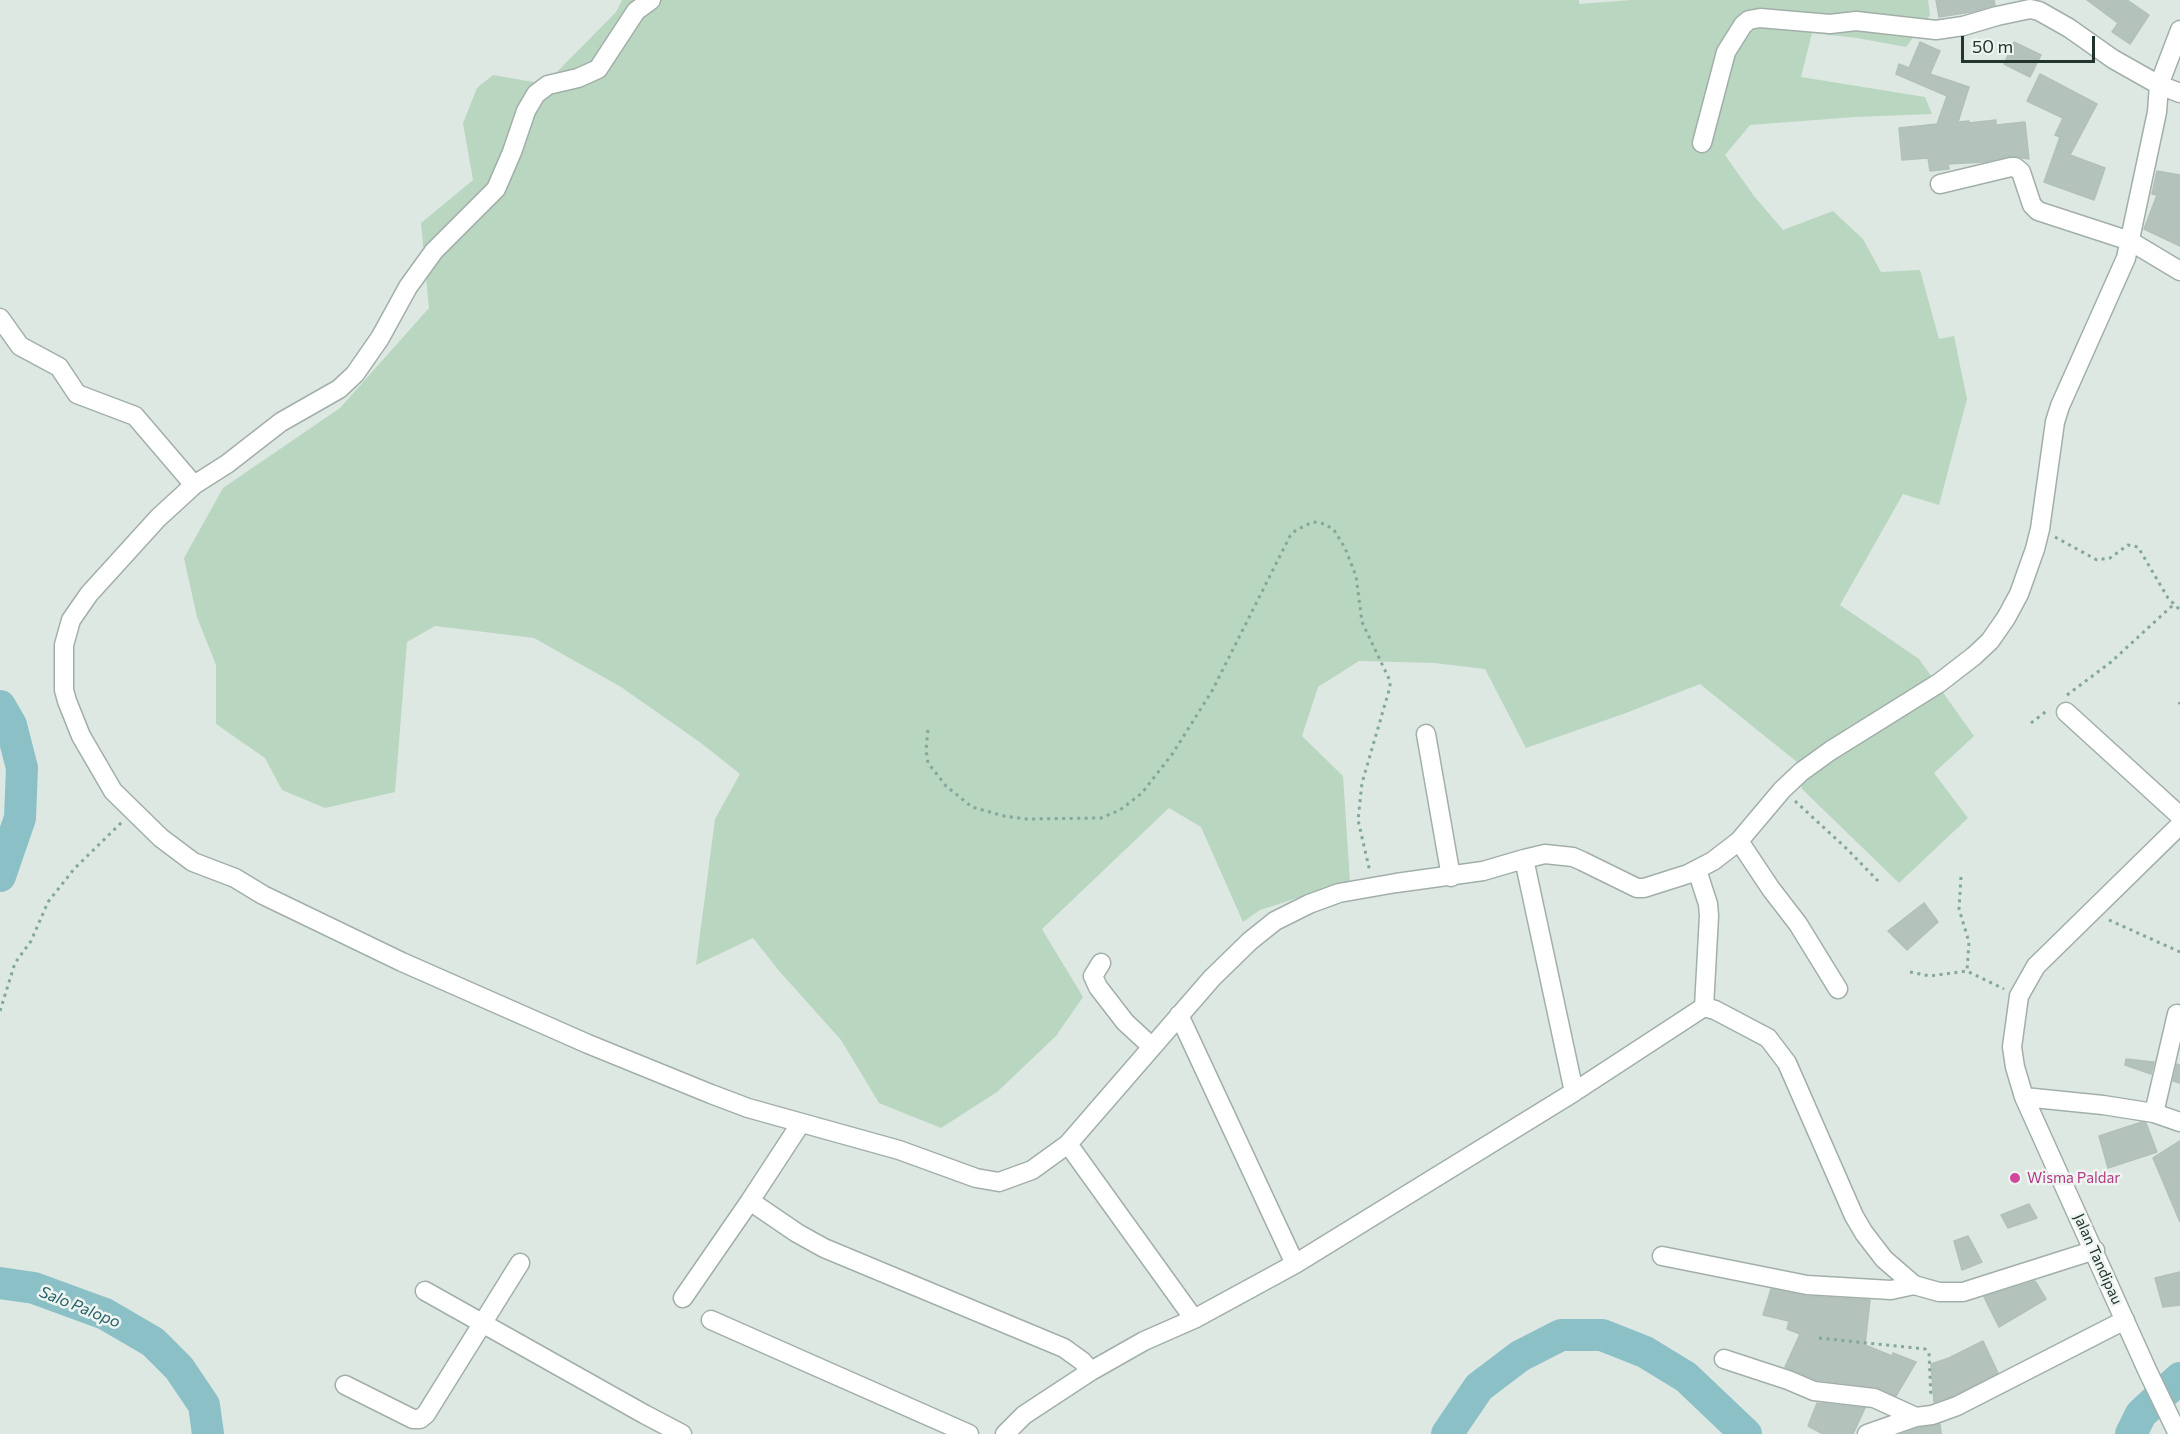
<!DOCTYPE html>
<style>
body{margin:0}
#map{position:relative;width:2180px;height:1434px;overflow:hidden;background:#dee8e3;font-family:Commissioner,sans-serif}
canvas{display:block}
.scale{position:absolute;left:1961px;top:36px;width:134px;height:27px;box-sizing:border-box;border:3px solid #22352f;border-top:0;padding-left:8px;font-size:18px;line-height:21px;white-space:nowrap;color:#22352f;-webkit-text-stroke:4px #eef5f1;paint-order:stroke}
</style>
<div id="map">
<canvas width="2180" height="1434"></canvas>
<div class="scale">50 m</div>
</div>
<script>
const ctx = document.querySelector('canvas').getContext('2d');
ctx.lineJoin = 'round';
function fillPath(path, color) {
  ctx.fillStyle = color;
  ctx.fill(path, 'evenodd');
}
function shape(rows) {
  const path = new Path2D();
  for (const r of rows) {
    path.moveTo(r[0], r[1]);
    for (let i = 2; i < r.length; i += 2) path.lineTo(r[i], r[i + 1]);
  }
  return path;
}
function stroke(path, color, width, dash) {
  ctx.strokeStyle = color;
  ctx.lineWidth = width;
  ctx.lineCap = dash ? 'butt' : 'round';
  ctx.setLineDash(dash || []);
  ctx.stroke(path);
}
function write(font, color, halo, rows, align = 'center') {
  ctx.font = font + ' Commissioner,sans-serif';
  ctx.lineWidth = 5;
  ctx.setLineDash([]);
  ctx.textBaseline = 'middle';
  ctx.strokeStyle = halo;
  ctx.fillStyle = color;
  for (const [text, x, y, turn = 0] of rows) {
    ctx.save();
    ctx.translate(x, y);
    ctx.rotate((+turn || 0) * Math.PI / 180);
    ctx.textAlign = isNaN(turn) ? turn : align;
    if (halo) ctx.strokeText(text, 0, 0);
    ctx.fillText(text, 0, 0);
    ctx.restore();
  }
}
const green = shape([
 [622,0,1579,0,1579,4,1631,0,1928,0,1930,15,1906,47,1857,38,1812,33,1801,77,1925,97,1932,114,1855,117,1750,125,1725,155,1754,196,1783,230,1833,211,1863,239,1881,272,1920,270,1939,339,1954,336,1967,399,1939,505,1903,494,1840,605,1919,659,1974,736,1934,773,1968,818,1899,883,1802,789,1797,762,1700,684,1626,713,1526,748,1485,669,1434,663,1359,661,1318,687,1302,736,1343,776,1350,881,1260,910,1243,922,1201,827,1169,808,1042,929,1083,997,1056,1036,997,1092,941,1128,879,1103,841,1040,780,972,753,938,696,965,715,819,740,774,701,743,621,687,534,638,435,626,407,642,395,792,325,808,282,790,265,758,216,724,216,665,197,617,184,558,223,488,340,408,429,308,421,223,473,180,463,123,477,88,493,75,545,84,616,12]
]);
const river = shape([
 [0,706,11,725,22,768,20,818,0,876],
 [0,1283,34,1288,105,1314,153,1342,179,1368,204,1405,208,1434],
 [1447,1434,1479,1387,1520,1356,1561,1335,1602,1335,1645,1352,1686,1377,1746,1434],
 [2131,1434,2141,1414,2180,1378]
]);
const building = shape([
 [1936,0,1994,0,1995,5,1971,12,1939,17,1936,0],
 [2087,0,2127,0,2149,15,2130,44,2112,32,2118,23,2087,0],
 [1920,42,1940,51,1930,74,1969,87,1958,122,1969,121,1969,123,1996,120,1996,125,2025,122,2029,159,2009,156,1984,162,1948,164,1949,169,1930,171,1928,158,1902,160,1899,128,1937,124,1947,96,1896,74,1899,64,1909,68,1920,42],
 [2014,42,2041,55,2030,77,2004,64,2014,42],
 [2040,74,2097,104,2070,155,2105,168,2094,200,2044,182,2060,137,2055,135,2063,118,2027,101,2040,74],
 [2157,171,2180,175,2180,246,2144,229,2157,195,2152,194,2157,171],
 [1924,903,1938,922,1907,950,1888,931,1924,903],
 [2126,1059,2154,1062,2151,1074,2125,1065,2126,1059],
 [2177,1064,2180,1065,2180,1083,2173,1081,2177,1064],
 [2142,1122,2146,1123,2157,1152,2108,1168,2099,1136,2142,1122],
 [2180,1141,2180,1222,2153,1158,2180,1141],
 [2029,1204,2037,1218,2008,1228,2001,1215,2029,1204],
 [1968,1236,1982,1262,1962,1270,1954,1241,1968,1236],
 [2180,1272,2180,1305,2163,1307,2155,1278,2180,1272],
 [2035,1281,2046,1299,1999,1327,1984,1297,2035,1281],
 [1771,1289,1806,1296,1870,1300,1865,1345,1892,1356,1893,1353,1916,1362,1896,1396,1876,1387,1817,1380,1785,1367,1800,1334,1787,1329,1789,1321,1763,1315,1771,1289],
 [1983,1341,1998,1373,1953,1396,1934,1402,1931,1364,1949,1358,1983,1341],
 [1817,1403,1865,1408,1853,1434,1823,1434,1808,1426,1817,1403],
 [1940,1424,1941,1434,1901,1434,1919,1428,1940,1424]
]);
const path = shape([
 [2055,537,2097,560,2110,558,2128,545,2138,547,2168,598,2180,610],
 [2067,695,2111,662,2173,605],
 [2179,702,2180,704],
 [2031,723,2048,710],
 [928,730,926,750,928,763,946,786,972,807,1004,816,1027,819,1101,818,1120,810,1142,793,1173,753,1212,691,1290,536,1296,530,1313,522,1325,524,1334,530,1345,548,1356,576,1362,622,1390,681,1390,687,1362,783,1358,820,1370,872],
 [1795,801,1847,849,1878,881],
 [1961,877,1959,909,1969,942,1967,971],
 [2109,920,2180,952],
 [1910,972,1930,976,1967,971,2004,989],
 [0,1011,15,963,31,941,48,902,74,869,122,822],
 [1819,1338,1925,1349,1929,1353,1931,1398]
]);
const minor = shape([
 [651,0,636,11,598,69,578,78,548,85,536,94,526,111,512,152,496,189,434,251,408,287,380,338,355,374,339,389,281,422,227,464,194,485,158,518,89,594,71,620,64,645,64,690,67,701,81,736,113,791,161,838,193,862,235,878,263,895,402,962,588,1044,711,1094,748,1108,899,1150,976,1178,999,1182,1032,1170,1068,1144,1212,978,1250,941,1275,921,1309,904,1339,893,1396,883,1483,871,1524,859,1545,854,1573,857,1582,861,1637,888,1644,888,1688,874,1713,861,1739,841,1782,790,1801,772,1830,751,1939,683,1974,656,1990,641,2006,618,2019,594,2035,549,2040,529,2055,422,2060,406,2126,258,2157,112,2159,85,2180,30],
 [1702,143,1726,52,1743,25,1749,20,1760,18,1830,24,1856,21,1936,30,1963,26,1997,16,2030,9,2039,11,2069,28,2113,59,2159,85,2180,93],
 [1940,184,2011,167,2015,167,2021,172,2032,205,2038,211,2130,241,2180,271],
 [0,318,20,346,59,367,77,394,135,416,194,485],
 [2066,712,2180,816],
 [1426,734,1451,877],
 [1739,841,1771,889,1798,924,1838,989],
 [1524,859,1574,1092],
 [1697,870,1708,904,1709,916,1704,1007],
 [1101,963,1093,976,1098,987,1125,1022,1151,1046],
 [1179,1015,1295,1264],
 [2024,1097,2103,1105,2154,1113,2180,1122],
 [2154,1113,2177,1014],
 [1068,1144,1194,1319],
 [750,1201,797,1233,824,1248,1064,1348,1082,1361,1091,1371],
 [1662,1256,1807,1285,1891,1290,1914,1285],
 [425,1291,644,1414,682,1434],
 [683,1298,750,1201,801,1123],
 [711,1320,969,1434],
 [1724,1359,1788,1380,1814,1391,1874,1398,1916,1417],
 [345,1385,413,1419,420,1419,426,1414,520,1263],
 [1005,1434,1024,1415,1091,1371,1144,1341,1194,1319,1295,1264,1574,1092,1704,1007,1715,1010,1768,1038,1787,1063,1854,1216,1864,1233,1884,1259,1914,1285,1939,1292,1963,1292,2095,1250],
 [1867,1434,1916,1417,1932,1415,1957,1406,2125,1320],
 [2178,1434,2148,1372,2024,1097,2015,1067,2012,1047,2019,996,2036,966,2180,825]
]);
const markers = [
 [2015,1178,6,"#d1479c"]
];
const hotelNames = [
 ["Wisma Paldar",2027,1178]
];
const streetNames = [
 ["Jalan Tandipau",2098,1259,66]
];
const waterNames = [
 ["Salo Palopo",80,1307,22]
];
fillPath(green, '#b9d6c0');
stroke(river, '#8cc0c7', 32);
fillPath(building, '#b4c2bc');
stroke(building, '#b2c0ba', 1.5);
stroke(minor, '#a2afa9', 21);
stroke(path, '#83a79a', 3, [3, 4.5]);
stroke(minor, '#fff', 18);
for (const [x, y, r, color] of markers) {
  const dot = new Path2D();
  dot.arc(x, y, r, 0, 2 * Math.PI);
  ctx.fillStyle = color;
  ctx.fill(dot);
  stroke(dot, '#eef5f1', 2);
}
write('15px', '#b23c85', '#eef5f1', hotelNames, 'left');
write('15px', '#22352f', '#eef5f1', streetNames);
write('italic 16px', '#246069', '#eef5f1', waterNames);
</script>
